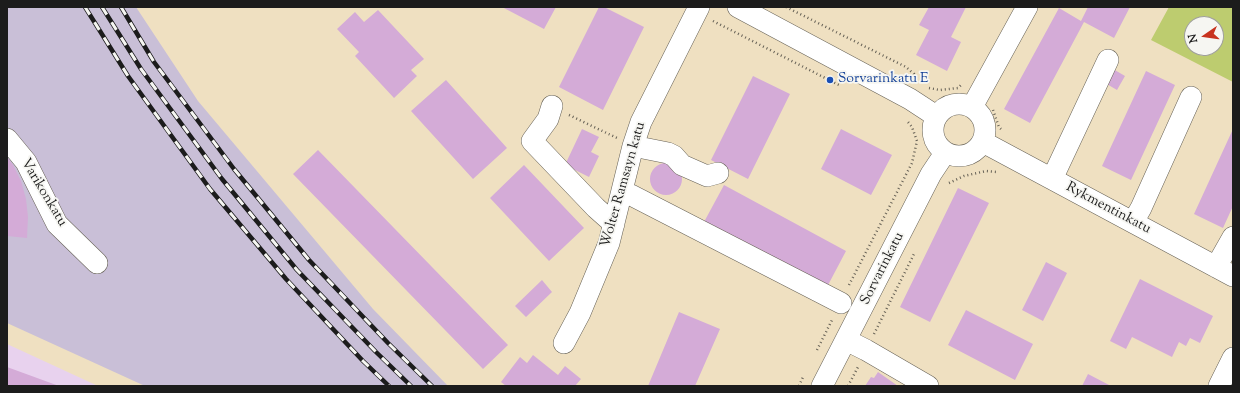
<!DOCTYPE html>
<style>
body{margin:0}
#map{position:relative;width:1240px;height:393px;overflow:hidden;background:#efe0c1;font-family:"Sorts Mill Goudy",serif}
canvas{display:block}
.frame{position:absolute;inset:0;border:8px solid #1c1c1c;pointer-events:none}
.north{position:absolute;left:1184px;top:16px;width:40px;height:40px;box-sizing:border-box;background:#f6f6f2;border:1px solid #9f9f9c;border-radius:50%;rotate:257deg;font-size:11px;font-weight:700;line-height:16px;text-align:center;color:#1c1c1c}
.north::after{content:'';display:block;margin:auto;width:14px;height:18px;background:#c8321e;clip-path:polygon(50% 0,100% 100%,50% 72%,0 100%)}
</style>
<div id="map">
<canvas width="1240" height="393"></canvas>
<div class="frame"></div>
<div class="north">N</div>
</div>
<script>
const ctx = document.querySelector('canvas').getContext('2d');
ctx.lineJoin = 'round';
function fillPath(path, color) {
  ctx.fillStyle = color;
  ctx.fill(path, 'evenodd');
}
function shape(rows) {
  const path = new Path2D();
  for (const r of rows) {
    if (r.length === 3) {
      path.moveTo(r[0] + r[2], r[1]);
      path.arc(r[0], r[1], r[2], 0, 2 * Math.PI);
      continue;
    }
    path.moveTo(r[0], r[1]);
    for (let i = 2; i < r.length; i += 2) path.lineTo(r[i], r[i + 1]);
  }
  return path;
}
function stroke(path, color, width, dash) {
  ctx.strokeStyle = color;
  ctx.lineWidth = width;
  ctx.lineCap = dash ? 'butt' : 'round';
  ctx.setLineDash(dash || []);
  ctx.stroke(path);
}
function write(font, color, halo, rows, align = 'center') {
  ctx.font = font + ' "Sorts Mill Goudy",serif';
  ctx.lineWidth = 3.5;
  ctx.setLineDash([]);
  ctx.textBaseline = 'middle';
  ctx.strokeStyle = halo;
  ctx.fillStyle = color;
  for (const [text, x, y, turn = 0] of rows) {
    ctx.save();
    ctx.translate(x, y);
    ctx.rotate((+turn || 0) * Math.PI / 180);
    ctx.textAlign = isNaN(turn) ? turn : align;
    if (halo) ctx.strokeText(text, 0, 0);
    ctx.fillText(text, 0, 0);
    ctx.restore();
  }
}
const built = shape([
 [7,344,98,386,7,386]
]);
const industrial = shape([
 [7,7,136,7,198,101,373,309,448,386,145,386,7,323]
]);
const green = shape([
 [1169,7,1233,7,1233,82,1151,40],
 [1192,24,1216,24,1216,48,1192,48]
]);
const building = shape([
 [502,7,556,7,544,29],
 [599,7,604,7,644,27,603,110,559,87],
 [929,7,966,7,951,37,961,42,947,71,916,55,929,30,919,25],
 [1088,7,1130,7,1114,38,1084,22,1030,123,1004,109,1059,8,1081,21],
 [378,10,424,59,411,70,417,76,394,98,355,56,359,52,337,29,355,12,364,22],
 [1113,69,1125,76,1117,90,1105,83],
 [1146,71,1175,85,1131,180,1102,166],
 [753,76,790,94,748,179,711,160],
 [446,80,507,148,473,179,411,111],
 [582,129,599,137,591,152,599,156,589,177,565,165],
 [841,129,892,155,871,195,821,169],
 [1233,129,1233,206,1223,228,1194,214],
 [318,150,508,345,483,369,293,174],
 [7,157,13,165,21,181,26,199,28,217,27,238,7,236],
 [666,179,16],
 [524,165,584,228,549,261,490,198],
 [724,185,846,251,827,287,704,222],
 [958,188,989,203,930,322,900,307],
 [1046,262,1067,273,1043,321,1022,310],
 [1140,279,1213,316,1200,343,1190,338,1186,346,1179,342,1172,357,1132,337,1126,349,1110,341],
 [542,280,552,292,526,317,515,306],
 [966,310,1033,344,1015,380,948,345],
 [679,312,720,329,695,386,648,386],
 [533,355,558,375,565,366,581,379,575,386,506,386,501,382,520,357,527,363],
 [7,367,59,386,7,386],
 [878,372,898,386,865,386,871,377,874,378],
 [1088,374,1111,386,1082,386]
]);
const path = shape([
 [786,7,906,67,914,74,915,79],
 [713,21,841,86],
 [929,88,940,90,958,88,961,85],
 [993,110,999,127,1001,129],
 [569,115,617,138],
 [949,183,964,176,986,171,997,172],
 [849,285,912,163,917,141,912,127,908,122],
 [874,334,914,254],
 [817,350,832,320],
 [799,386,803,377],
 [848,386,858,367]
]);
const minor = shape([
 [738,7,910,99,936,116],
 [959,130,26],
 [552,106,548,119,532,141,596,208,614,224],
 [972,107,1027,7],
 [7,139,26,162,57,224,97,263],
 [983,142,1233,276],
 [633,146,668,153,674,156,682,165,707,176,718,173],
 [1052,179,1108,60],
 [631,195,841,303],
 [1133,222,1141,208,1191,97],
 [1216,267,1233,237],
 [846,340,866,350,928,386],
 [564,343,580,313,609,243,633,146,641,122,699,7],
 [822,386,931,174,945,153],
 [1219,386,1233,358]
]);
const rail = shape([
 [85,7,128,76,210,189,286,279,363,361,389,386],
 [102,7,141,69,222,179,297,270,376,352,411,386],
 [121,7,154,62,234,169,309,260,388,343,432,386]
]);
const markers = [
 [830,80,4,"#1a4fb4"]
];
const transitNames = [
 ["Sorvarinkatu E",838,80]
];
const streetNames = [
 ["Wolter Ramsayn katu",624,185,-74],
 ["Varikonkatu",43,193,59],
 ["Rykmentinkatu",1108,209,28],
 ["Sorvarinkatu",883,269,-63]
];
fillPath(built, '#e8d2ee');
fillPath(industrial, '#c9bfd7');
fillPath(green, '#bdcc6f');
fillPath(building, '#d4abd7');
stroke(minor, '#666156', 22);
stroke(path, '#666156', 2.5, [1, 3]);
stroke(minor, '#fff', 21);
stroke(rail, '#1c1c1c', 4.5);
stroke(rail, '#f6f6f2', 3, [9]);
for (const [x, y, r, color] of markers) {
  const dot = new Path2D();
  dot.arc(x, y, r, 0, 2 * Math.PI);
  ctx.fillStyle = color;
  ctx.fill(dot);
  stroke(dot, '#f6f6f2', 1.5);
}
write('14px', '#164399', '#f6f6f2', transitNames, 'left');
write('14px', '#1c1c1c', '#f6f6f2', streetNames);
</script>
